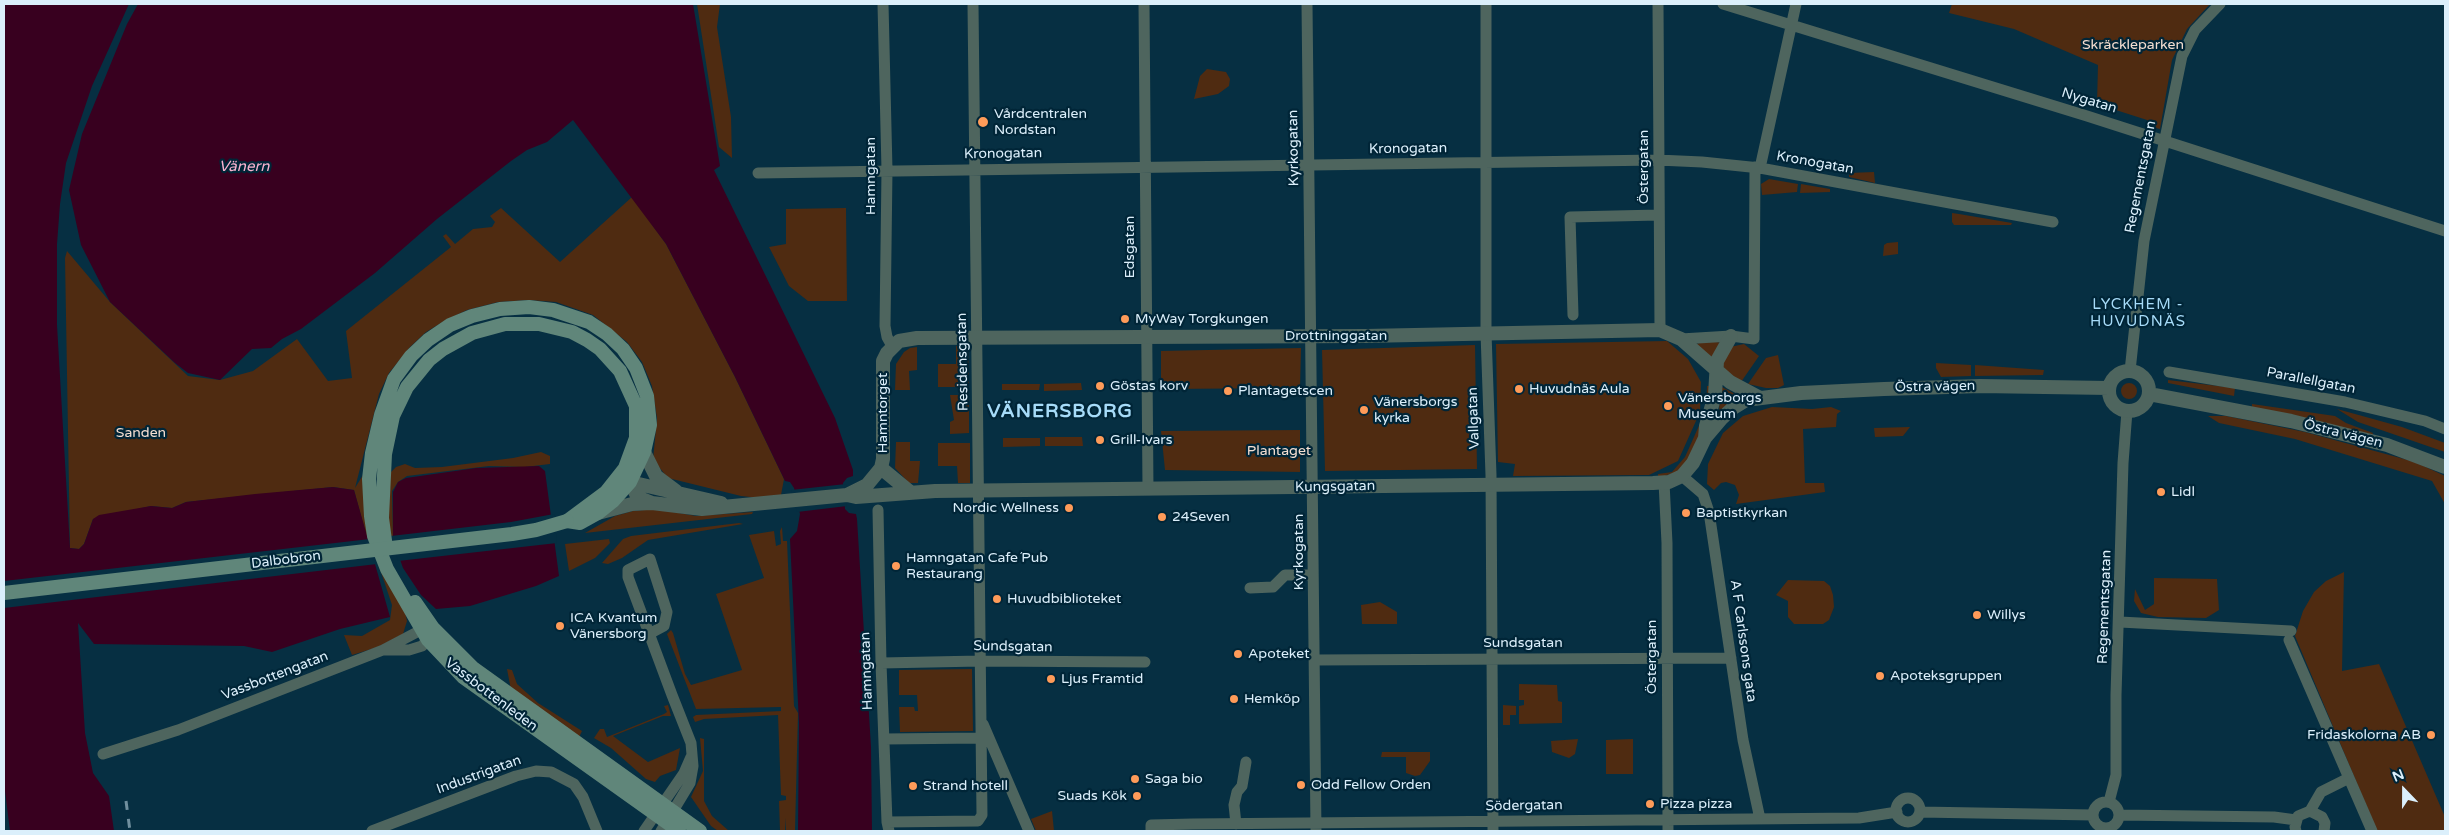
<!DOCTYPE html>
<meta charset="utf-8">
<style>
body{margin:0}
#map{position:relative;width:2449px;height:835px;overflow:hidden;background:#062f42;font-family:"Varela Round",sans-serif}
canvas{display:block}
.frame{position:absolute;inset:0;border:5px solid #dbeffb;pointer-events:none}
.north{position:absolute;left:2379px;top:765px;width:50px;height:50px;-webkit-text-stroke:4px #002537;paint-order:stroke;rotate:338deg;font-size:14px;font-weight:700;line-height:20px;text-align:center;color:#dbeffb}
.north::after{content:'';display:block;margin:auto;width:18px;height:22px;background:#dbeffb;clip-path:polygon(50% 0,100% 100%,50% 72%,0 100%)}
</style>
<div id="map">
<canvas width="2449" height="835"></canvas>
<div class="frame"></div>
<div class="north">N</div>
</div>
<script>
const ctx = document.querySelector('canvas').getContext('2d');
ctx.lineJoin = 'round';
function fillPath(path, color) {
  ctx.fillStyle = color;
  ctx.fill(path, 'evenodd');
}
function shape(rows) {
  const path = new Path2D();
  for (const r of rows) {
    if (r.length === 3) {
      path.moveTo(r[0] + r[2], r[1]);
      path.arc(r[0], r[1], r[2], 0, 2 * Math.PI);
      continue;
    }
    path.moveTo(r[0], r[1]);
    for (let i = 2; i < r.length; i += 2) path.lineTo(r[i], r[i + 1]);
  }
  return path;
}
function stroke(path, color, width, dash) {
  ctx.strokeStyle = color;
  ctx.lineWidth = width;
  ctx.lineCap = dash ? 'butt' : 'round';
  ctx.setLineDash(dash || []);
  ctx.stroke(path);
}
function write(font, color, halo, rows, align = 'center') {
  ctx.font = font + ' "Varela Round",sans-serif';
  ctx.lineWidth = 4.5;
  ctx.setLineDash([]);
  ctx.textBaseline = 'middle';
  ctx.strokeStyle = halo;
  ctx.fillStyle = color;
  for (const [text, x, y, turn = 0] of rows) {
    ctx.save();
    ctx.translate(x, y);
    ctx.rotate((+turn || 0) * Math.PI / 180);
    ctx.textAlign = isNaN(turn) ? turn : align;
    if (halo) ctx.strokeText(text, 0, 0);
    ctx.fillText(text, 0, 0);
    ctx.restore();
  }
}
const green = shape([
 [697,4,720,4,717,27,731,117,732,158,719,147],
 [1952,4,2210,4,2187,29,2172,60,2160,129,2147,126,2147,120,2097,104,2098,65,2014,29,1949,13],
 [1207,69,1226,72,1230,79,1229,86,1218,94,1194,99,1200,76],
 [1874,172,1875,183,1849,177,1849,173],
 [1769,179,1798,184,1797,192,1762,195,1761,184],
 [1801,184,1830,189,1830,192,1800,193],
 [632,197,666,244,735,377,784,479,781,495,760,498,741,496,668,478,653,460,657,418,652,386,642,362,627,342,593,315,556,302,529,300,498,302,467,310,446,320,426,332,410,347,389,373,379,394,355,488,363,475,372,537,367,538,354,490,333,487,186,502,172,508,151,506,93,519,84,544,79,549,70,548,65,258,67,251,110,302,188,376,220,380,253,371,297,339,328,381,352,378,346,331,451,247,443,236,446,234,455,244,473,229,492,227,495,222,490,216,501,208,560,262],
 [846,208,847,301,808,301,789,286,769,247,786,244,786,209],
 [1952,213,1959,214,2012,223,2011,225,1954,225,1952,222],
 [1898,242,1898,254,1883,256,1884,245,1887,243],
 [1667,341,1688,359,1701,382,1700,412,1678,461,1649,475,1513,476,1515,464,1498,462,1496,344],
 [1708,341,1724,343,1713,361,1696,344],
 [1744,344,1759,356,1741,382,1728,376,1722,365,1730,347],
 [1475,345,1477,469,1325,471,1322,350],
 [956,346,968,346,969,387,938,387,938,364,956,364],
 [917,347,917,370,909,371,910,390,895,390,896,364,904,352,910,348],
 [1301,348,1300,388,1161,389,1161,351],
 [1778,355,1784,385,1778,388,1766,388,1748,384,1766,358],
 [1936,363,1971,365,1971,376,1941,377,1936,368],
 [1975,365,2044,370,2043,375,1975,376],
 [2168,380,2235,388,2234,396,2168,383],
 [2129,391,8],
 [1081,383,1082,390,1044,391,1044,384],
 [1002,384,1040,384,1039,390,1002,390],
 [1707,386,1712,386,1709,411,1688,462,1677,472,1658,478,1658,474,1672,472,1685,457,1706,410],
 [1720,386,1737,395,1737,398,1719,414],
 [950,395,969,395,969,433,950,434,950,422,954,420],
 [2252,404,2335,416,2346,423,2373,433,2372,436,2252,408],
 [1772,407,1812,409,1831,407,1841,411,1837,414,1836,427,1803,429,1805,483,1824,483,1825,492,1736,504,1739,495,1735,485,1726,482,1721,483,1714,490,1707,484,1708,464,1723,433,1743,416],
 [2337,409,2402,427,2445,443,2445,452,2358,422],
 [2208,416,2226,416,2305,432,2415,462,2445,476,2445,504,2432,481,2295,439,2219,423],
 [1910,427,1903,436,1875,437,1874,428],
 [1300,430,1300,472,1165,470,1161,431],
 [1045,437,1082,437,1083,446,1045,446],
 [1003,438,1040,438,1040,446,1003,447],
 [896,442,910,442,910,461,920,461,918,483,909,483,895,468],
 [938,443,970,443,970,483,958,483,957,466,938,466],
 [541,452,550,456,550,464,525,467,489,466,407,476,398,482,392,491,393,536,388,535,390,473,396,467,405,464,415,468,442,467,513,458],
 [656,509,696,516,753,512,752,514,585,533,615,516,633,511],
 [739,523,743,524,648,540,622,558,608,564,602,563,623,539,631,536],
 [782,527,783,541,787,541,794,706,798,713,795,831,786,831,786,818,785,831,780,831,779,801,786,800,786,796,781,795,778,715,704,719,695,722,693,717,696,715,781,711,781,707,696,709,667,634,671,630,673,633,685,674,691,685,742,670,716,594,764,578,749,535,774,531,776,546,781,544,780,531],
 [609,539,610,543,595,558,569,571,565,544],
 [379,566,404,607,407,621,403,634,378,647,352,655,344,635,362,636,390,620,392,605],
 [2344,572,2342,671,2379,664,2445,817,2445,831,2377,831,2295,636,2303,611,2314,592,2326,581],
 [2154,578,2217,579,2219,610,2206,618,2158,617,2141,613,2134,601,2135,589,2145,610,2154,604],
 [1788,580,1824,581,1830,586,1833,595,1834,607,1829,620,1823,624,1794,624,1788,617,1788,601,1776,595],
 [1380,602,1397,612,1397,624,1362,624,1361,605],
 [507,669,512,670,517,684,538,703,582,731,579,737,511,690],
 [972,669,973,731,900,732,899,707,914,707,915,711,918,711,917,695,899,695,899,670],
 [1519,684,1557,685,1558,701,1562,702,1562,723,1519,724,1519,706,1524,705,1524,700,1519,700],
 [668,705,671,716,663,716,613,736,648,762,680,748,676,770,660,776,655,782,646,779,611,748,594,738,600,729,604,729,607,737,664,714,667,712,664,706],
 [1503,705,1516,706,1516,715,1510,715,1510,725,1503,725],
 [700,738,704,739,704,801,712,816,729,831,718,831,711,826,691,797,703,771],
 [1578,739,1575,754,1569,758,1552,752,1551,741],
 [1633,739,1633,774,1606,774,1606,740],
 [1382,752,1430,752,1430,761,1420,775,1415,776,1406,773,1406,757,1381,757],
 [1052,811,1054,831,1036,831,1031,819]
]);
const water = shape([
 [4,4,129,4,92,86,66,163,60,204,57,244,57,325,70,548,79,549,84,544,93,519,99,515,151,506,172,508,186,502,255,494,333,487,354,490,390,617,340,629,272,652,244,646,94,644,78,623,85,733,93,773,109,796,114,831,10,831,4,783],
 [138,4,693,4,720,166,714,170,835,418,853,470,853,476,847,478,843,483,845,509,849,513,856,514,857,519,871,747,872,831,798,831,799,723,790,539,797,531,800,514,794,488,790,482,785,481,735,377,666,244,573,120,547,142,527,150,511,161,437,219,375,273,301,329,282,339,271,348,252,349,220,380,188,373,175,363,110,302,81,245,69,190,82,134,127,24],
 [539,466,545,471,559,576,536,586,470,606,436,609,421,595,403,568,396,548,393,536,393,492,398,482,406,478,476,468]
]);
const pier = shape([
 [846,484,847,506,797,512,791,490],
 [554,514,557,543,398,561,391,536,511,522],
 [370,539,377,564,4,608,4,581]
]);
const minor = shape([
 [883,4,887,170,885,326,887,337,892,346],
 [1144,4,1148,489],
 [1307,4,1316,831],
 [1486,4,1486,333,1491,475,1493,831],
 [1658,4,1660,330],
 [1723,4,2087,116,2445,231],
 [1760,168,1796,4],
 [758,173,1658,160,1702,162,1760,168,2053,222],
 [1573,315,1570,217,1659,215],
 [1681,339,1731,336,1754,339,1755,167],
 [2130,371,2144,241,2182,56,2195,30,2220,4],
 [2169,372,2345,402,2425,421,2445,429],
 [1682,476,1703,494,1709,512,1743,740,1760,819],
 [1664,482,1667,543,1668,831],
 [878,510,881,663,887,822,889,831],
 [1250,588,1273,587,1285,575,1313,575],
 [2120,622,2291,631],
 [649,634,664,626,667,612,650,559,628,570,628,577,672,695,691,743,693,766,690,783,661,831],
 [2289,640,2372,831],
 [1314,660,1731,658],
 [881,663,980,661,1145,662],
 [983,724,1029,831],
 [884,739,981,738],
 [103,754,178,730,383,650,421,630,433,628,428,640,422,646,409,650,383,650],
 [1908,810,12],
 [2109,802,2116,775,2116,695,2123,463,2127,411],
 [2106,815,13],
 [2310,811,2321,792,2349,778],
 [1920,812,2093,815],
 [2119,815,2274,817,2296,820],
 [887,822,978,821,982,815,973,4],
 [1236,824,1234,805,1237,792,1242,786,1246,762],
 [372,831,516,776,536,771,551,772,574,784,583,797,597,831],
 [644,831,684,773,691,757],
 [1151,831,1151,825,1193,824,1859,818,1897,812],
 [2296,831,2295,827,2298,816,2310,811,2322,817,2325,823,2324,831]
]);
const tertiary = shape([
 [2129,391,20],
 [2149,394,2291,421,2387,445,2445,467],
 [1705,438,1706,426,1715,395,1717,361,1731,336],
 [644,452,656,476,676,491],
 [881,468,910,492],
 [626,471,636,494,642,499,652,503,702,509,847,495,856,497,935,491,1653,483,1669,482,1682,476,1693,463,1705,438,1722,418,1733,408,1746,400,1801,393,1884,389,1980,386,2109,388],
 [625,483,630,482,721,503],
 [847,495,867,485,881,468,883,459,883,361,887,353,899,341,917,338,1365,336,1660,330,1681,339,1730,382,1760,398],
 [598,513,632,504,651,503]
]);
const secondary = shape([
 [567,521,580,523,598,513,613,501,630,482,644,452,650,425,647,396,636,368,623,349,607,334,589,322,553,310,529,307,500,309,472,316,450,325,428,340,411,356,394,379,381,415,372,453,369,479,371,516,374,536,387,569,428,640,463,677,679,831],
 [386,548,382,518,385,454,393,416,407,387,429,360,443,349,472,333,505,324,539,324,572,332,587,340,600,349,620,371,636,406,636,438,625,468,606,492,567,521],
 [415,602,433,628,473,668,700,831]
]);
const rail = shape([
 [126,801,130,831]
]);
const secondaryBridge = shape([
 [4,593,512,534,536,530,567,521]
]);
const markers = [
 [983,122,6,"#fe9b59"],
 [1125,319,5,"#fe9b59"],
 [1100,386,5,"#fe9b59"],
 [1519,389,5,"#fe9b59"],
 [1228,391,5,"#fe9b59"],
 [1668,406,5,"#fe9b59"],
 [1364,410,5,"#fe9b59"],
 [1100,440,5,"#fe9b59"],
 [2161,492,5,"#fe9b59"],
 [1069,508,5,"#fe9b59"],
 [1686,513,5,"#fe9b59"],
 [1162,517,5,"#fe9b59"],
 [896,566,5,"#fe9b59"],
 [997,599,5,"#fe9b59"],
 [1977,615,5,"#fe9b59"],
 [560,626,5,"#fe9b59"],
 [1238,654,5,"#fe9b59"],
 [1880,676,5,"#fe9b59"],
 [1051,679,5,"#fe9b59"],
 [1234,699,5,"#fe9b59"],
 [2431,735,5,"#fe9b59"],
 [1135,779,5,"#fe9b59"],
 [1301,785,5,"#fe9b59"],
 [913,786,5,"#fe9b59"],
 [1137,796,5,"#fe9b59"],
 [1650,804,5,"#fe9b59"]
];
const parkNames = [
 ["Skräckleparken",2133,45],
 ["Sanden",141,433],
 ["Plantaget",1279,451]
];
const streetNames = [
 ["Nygatan",2089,101,17],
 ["Kyrkogatan",1294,148,-91],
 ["Kronogatan",1408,149,-1],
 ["Kronogatan",1003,154,-1],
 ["Kronogatan",1815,163,10],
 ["Östergatan",1644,167,-90],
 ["Hamngatan",871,176,-90],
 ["Regementsgatan",2141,177,-79],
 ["Edsgatan",1130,247,-90],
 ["Drottninggatan",1336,336],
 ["Residensgatan",963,362,-91],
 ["Parallellgatan",2311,381,11],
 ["Östra vägen",1935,387,-1],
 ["Hamntorget",883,413,-90],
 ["Vallgatan",1474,418,-92],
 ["Östra vägen",2343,434,14],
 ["Kungsgatan",1335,487,-1],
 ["Kyrkogatan",1299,552,-90],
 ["Dalbobron",286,560,-7],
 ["Regementsgatan",2105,607,-88],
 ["A F Carlssons gata",1743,641,82],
 ["Sundsgatan",1523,643],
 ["Sundsgatan",1013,647,1],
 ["Östergatan",1652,657,-90],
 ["Hamngatan",867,671,-92],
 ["Vassbottengatan",275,676,-21],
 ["Vassbottenleden",491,695,37],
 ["Industrigatan",479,775,-20],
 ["Södergatan",1524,806,-1]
];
const poiNames = [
 ["Vårdcentralen",994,114],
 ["Nordstan",994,130],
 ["MyWay Torgkungen",1135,319],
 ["Göstas korv",1110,386],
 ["Huvudnäs Aula",1529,389],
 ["Plantagetscen",1238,391],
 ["Vänersborgs",1678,398],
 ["Museum",1678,414],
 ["Vänersborgs",1374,402],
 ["kyrka",1374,418],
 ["Grill-Ivars",1110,440],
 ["Lidl",2171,492],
 ["Nordic Wellness",1059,508,"right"],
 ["Baptistkyrkan",1696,513],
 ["24Seven",1172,517],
 ["Hamngatan Cafe´Pub",906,558],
 ["Restaurang",906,574],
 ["Huvudbiblioteket",1007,599],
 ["Willys",1987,615],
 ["ICA Kvantum",570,618],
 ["Vänersborg",570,634],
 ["Apoteket",1248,654],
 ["Apoteksgruppen",1890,676],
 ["Ljus Framtid",1061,679],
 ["Hemköp",1244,699],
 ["Fridaskolorna AB",2421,735,"right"],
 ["Saga bio",1145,779],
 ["Odd Fellow Orden",1311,785],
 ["Strand hotell",923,786],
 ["Suads Kök",1127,796,"right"],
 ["Pizza pizza",1660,804]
];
const waterNames = [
 ["Vänern",244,167]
];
const neighbourhoodNames = [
 ["LYCKHEM -",2138,305],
 ["HUVUDNÄS",2138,322]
];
const districtNames = [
 ["VÄNERSBORG",1060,412]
];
fillPath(green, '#4f2b11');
fillPath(water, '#38001f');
fillPath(pier, '#062f42');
stroke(minor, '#4e655e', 11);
stroke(tertiary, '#4e655e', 14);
stroke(secondary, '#60867a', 14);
stroke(rail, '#708f9e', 3, [9, 9]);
stroke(secondaryBridge, '#60867a', 14);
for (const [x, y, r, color] of markers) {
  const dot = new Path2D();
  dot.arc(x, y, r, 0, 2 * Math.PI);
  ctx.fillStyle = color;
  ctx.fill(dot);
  stroke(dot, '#002537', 2);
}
write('14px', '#f4ded1', '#002537', parkNames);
write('14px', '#dbeffb', '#002537', streetNames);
write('14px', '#dbeffb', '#002537', poiNames, 'left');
write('italic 15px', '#f9b3d0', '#002537', waterNames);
ctx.letterSpacing = '1px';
write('15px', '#a6dbf8', '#002537', neighbourhoodNames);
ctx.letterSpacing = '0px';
ctx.letterSpacing = '1px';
write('bold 19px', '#a6dbf8', '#002537', districtNames);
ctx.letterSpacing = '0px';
</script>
